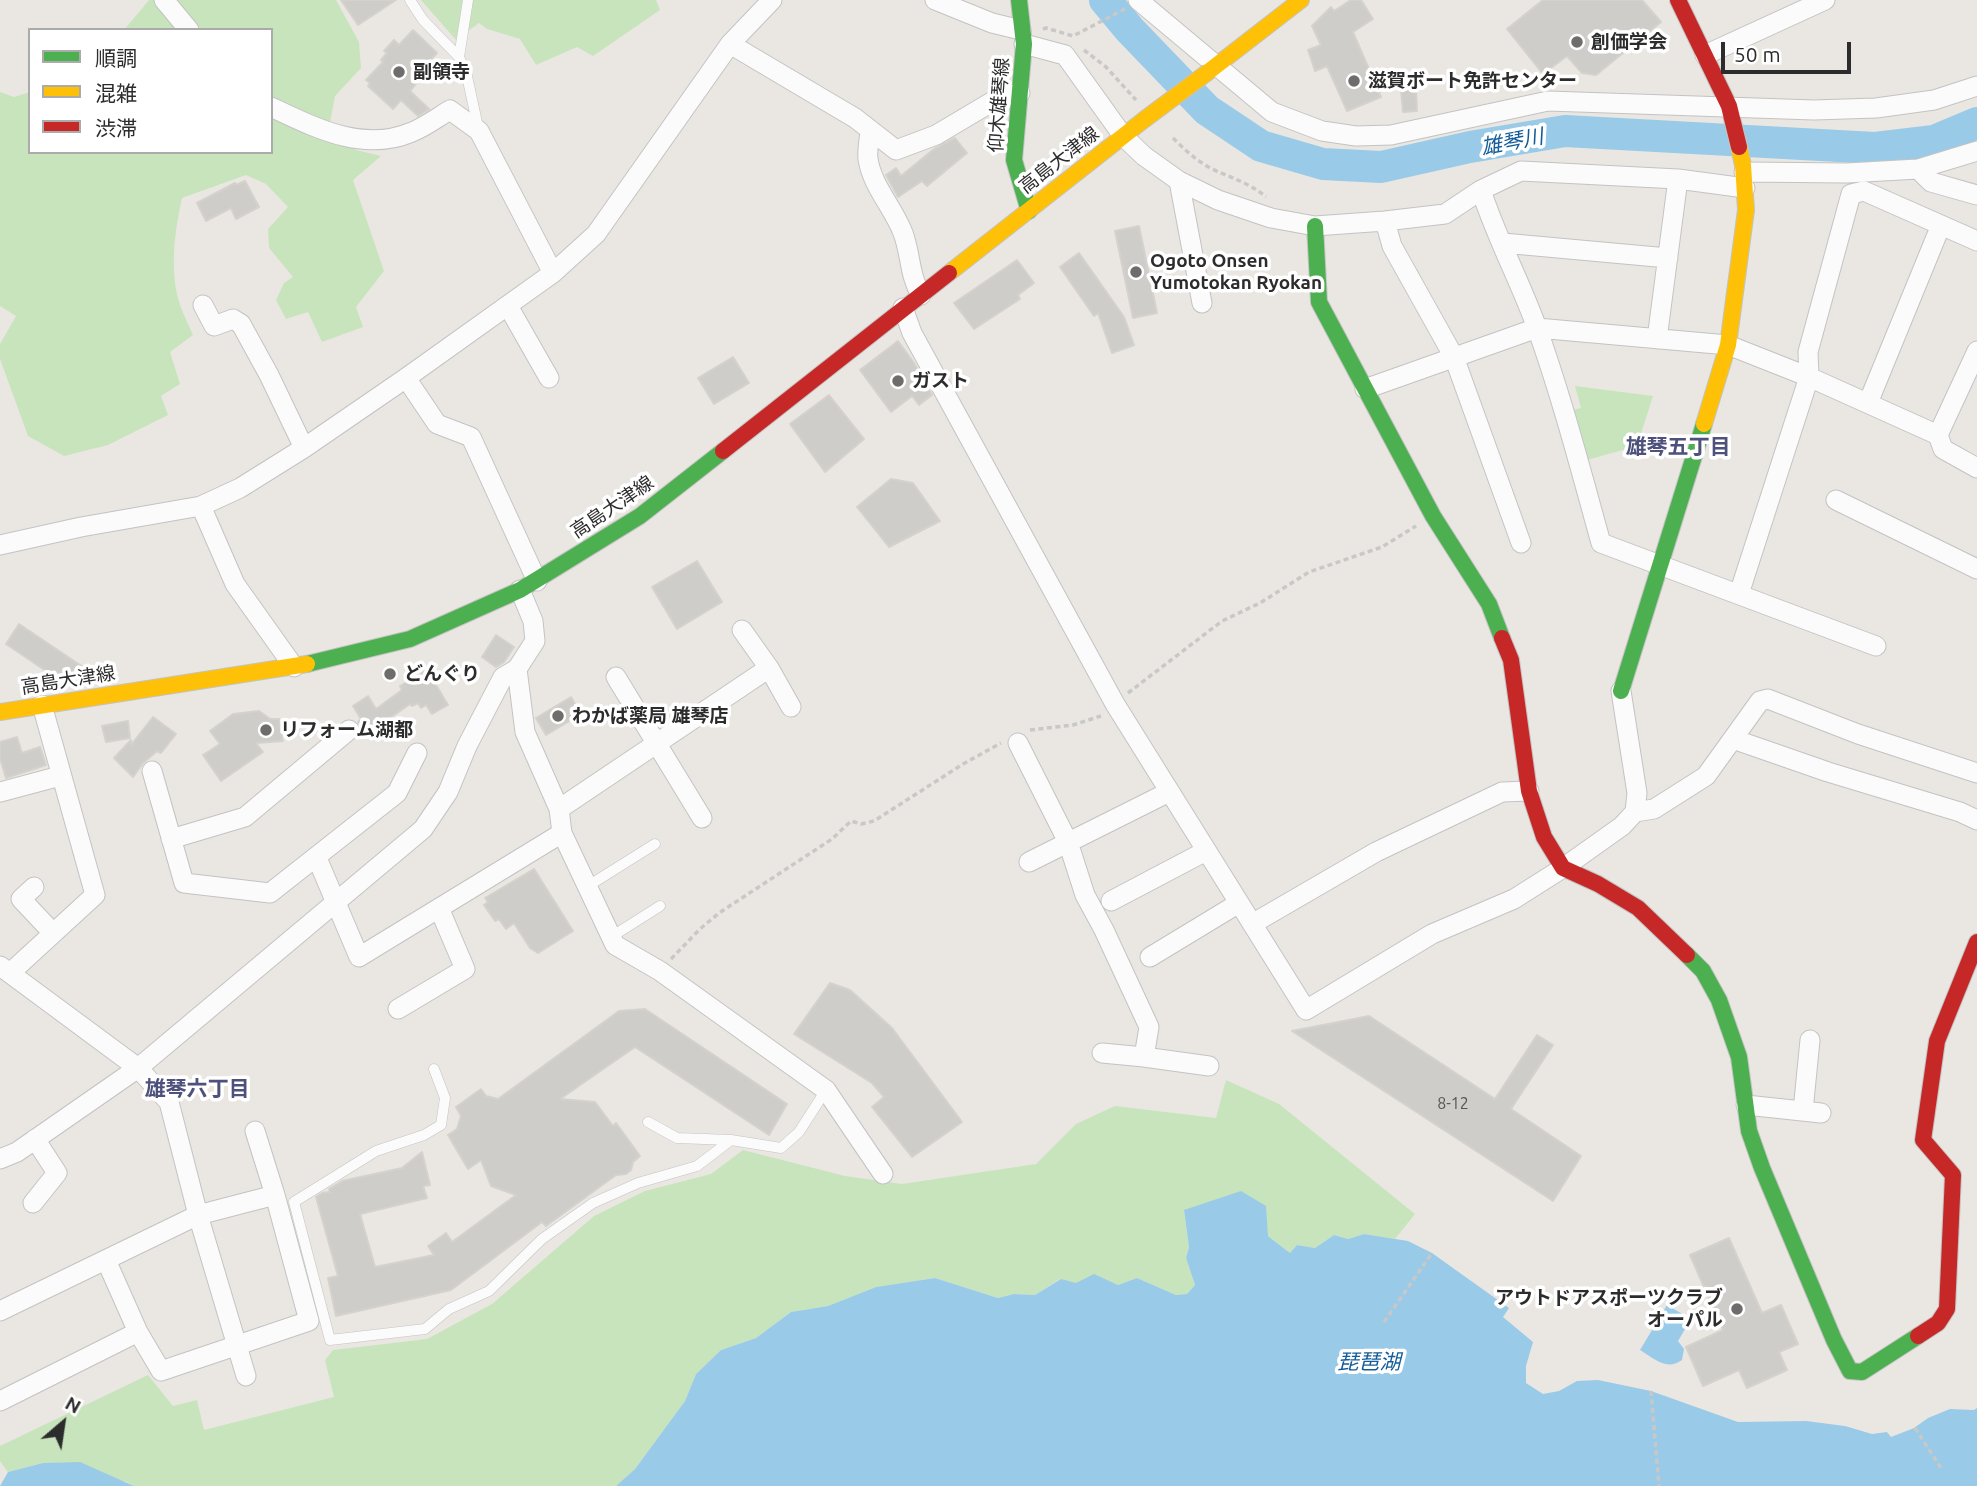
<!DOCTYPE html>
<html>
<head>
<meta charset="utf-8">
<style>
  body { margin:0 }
  #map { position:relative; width:1977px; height:1486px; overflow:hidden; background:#eae7e2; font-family:Ubuntu,"Noto Sans JP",sans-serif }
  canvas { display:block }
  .legend { position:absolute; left:28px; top:28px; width:245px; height:126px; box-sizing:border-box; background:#fff; border:2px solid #ababab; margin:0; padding:9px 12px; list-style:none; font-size:21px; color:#2c2c2c }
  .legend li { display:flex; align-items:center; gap:14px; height:35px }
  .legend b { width:35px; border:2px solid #ababab }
  .north { position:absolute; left:28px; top:1388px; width:70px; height:70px; -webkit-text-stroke:5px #fff; paint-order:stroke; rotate:29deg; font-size:19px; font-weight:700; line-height:28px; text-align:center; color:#2c2c2c }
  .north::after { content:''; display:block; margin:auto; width:24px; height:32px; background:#2c2c2c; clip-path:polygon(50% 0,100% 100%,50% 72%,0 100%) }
  .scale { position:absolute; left:1721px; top:42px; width:130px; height:32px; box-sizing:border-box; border:4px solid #2c2c2c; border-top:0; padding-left:9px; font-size:21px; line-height:24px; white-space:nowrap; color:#2c2c2c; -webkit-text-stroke:5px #fff; paint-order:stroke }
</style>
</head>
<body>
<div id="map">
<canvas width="1977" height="1486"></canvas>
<ul class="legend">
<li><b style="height:9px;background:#4caf50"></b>順調</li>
<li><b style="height:9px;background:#ffc107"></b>混雑</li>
<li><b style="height:9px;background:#c62828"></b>渋滞</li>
</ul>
<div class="north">N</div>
<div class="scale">50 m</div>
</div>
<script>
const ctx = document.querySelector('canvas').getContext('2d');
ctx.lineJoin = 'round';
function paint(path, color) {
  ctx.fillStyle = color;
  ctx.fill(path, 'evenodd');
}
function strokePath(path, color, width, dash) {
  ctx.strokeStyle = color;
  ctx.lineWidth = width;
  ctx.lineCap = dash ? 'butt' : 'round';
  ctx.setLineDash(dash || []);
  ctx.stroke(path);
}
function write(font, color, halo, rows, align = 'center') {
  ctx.font = font + ' Ubuntu,"Noto Sans JP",sans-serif';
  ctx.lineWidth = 7;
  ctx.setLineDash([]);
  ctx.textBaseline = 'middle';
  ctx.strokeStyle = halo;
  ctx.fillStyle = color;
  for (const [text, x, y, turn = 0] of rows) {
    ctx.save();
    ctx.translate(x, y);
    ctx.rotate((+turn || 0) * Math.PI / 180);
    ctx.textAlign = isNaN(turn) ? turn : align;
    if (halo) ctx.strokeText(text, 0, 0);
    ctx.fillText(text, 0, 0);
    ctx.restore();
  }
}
paint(new Path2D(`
  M149,0H336L359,42L361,68L335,96L330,122L356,150L381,156L353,180L384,271L356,307L363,327L322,342L308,312L286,319L276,300L284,283L293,277L269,248L268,229L288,207L266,184L246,175L182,198C175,230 170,266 178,298C181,310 188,323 193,335L170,352L180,384L161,396L168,415L108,445L64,456L28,436L0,359V344L16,316L0,306V92L14,97L30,92V152H271V30H124Z
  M421,0H656L660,10L593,56L577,47L536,65L520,39L487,29L479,23L456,40Z
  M1575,386L1653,396L1637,446L1587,460L1573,410L1581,408Z
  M1226,1080L1279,1104L1415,1214L1395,1239L1364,1234L1348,1239L1334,1235L1315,1248L1297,1245L1290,1253L1268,1236L1184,1210L1189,1247L1186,1258L1195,1285L1187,1294L1176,1295L1137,1278L1118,1285L1094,1275L1076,1284L1060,1279L1035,1295L1014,1294L998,1298L935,1278L876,1287L828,1306L791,1312L756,1338L721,1350L696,1374L685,1401L635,1469L616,1486H134L127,1482L43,1463L8,1472L0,1461V1446L148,1375L173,1406L197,1400L204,1430L334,1397L325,1360L333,1350L427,1339L492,1304L594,1216L645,1191L711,1174L743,1150L845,1176L902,1184L1036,1164L1076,1124L1115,1106L1216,1118Z`), '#c8e4bd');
paint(new Path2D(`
  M1241,1191L1266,1206L1268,1236L1290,1253L1297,1245L1315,1248L1334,1235L1348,1239L1364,1234L1408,1241L1432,1253L1509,1308L1503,1317L1533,1342L1526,1366V1383L1543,1394L1559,1391L1577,1381L1598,1380L1651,1391L1738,1422L1806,1421L1845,1426L1872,1434L1887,1432L1891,1437L1914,1428L1928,1418L1950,1409L1974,1410L1977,1408V1486H616L635,1469L685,1401L696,1374L721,1350L756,1338L791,1312L828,1306L876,1287L935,1278L998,1298L1014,1294L1035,1295L1061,1279L1076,1283L1094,1274L1118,1285L1137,1278L1176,1295L1187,1294L1195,1285L1186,1258L1189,1247L1184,1210Z
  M1667,1305L1691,1319L1678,1341L1684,1349L1682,1360C1666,1371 1655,1359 1640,1350Z
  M80,1462L134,1486H0L8,1472L43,1463Z`), '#99cbe8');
strokePath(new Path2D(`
  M1105,0L1130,30L1207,110L1261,146L1323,164L1381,167L1470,147L1565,131L1875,148L1934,141L1977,123`), '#99cbe8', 32);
const building = new Path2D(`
  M341,0H396L358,25Z
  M1351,0H1361L1373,19L1353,32L1381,97L1347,111L1327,66L1315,71L1308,50L1321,45L1312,26L1331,7L1334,11Z
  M1543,0H1642L1661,22L1596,75L1582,73L1567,56L1543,74L1507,29Z
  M413,30L437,53L425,66L428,69L410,91L429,109L418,116L401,100L393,109L368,86L370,83L366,80L383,62L381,60L387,53L384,51L394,40L399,45Z
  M1416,89L1417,111L1403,112L1401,90Z
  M955,138L967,153L927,186L922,181L898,197L886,175L896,168L901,176L934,149Z
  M245,181L259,207L236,219L231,208L206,221L197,203L235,183L236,185Z
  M1139,226L1157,313L1133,318L1115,231Z
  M1079,253L1124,317L1134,345L1112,353L1098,313L1094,316L1060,267Z
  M1017,260L1034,283L1018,295L1020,299L974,329L954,303Z
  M898,341L914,363L932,395L919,405L912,396L891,412L860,370Z
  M733,357L749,383L714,404L698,378Z
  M829,395L864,439L825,472L790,424Z
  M891,479L913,483L940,521L889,547L857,507Z
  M697,561L722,602L677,629L652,587Z
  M19,624L89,671L52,675L6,644Z
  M496,635L514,647L504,662L496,667L482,657Z
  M427,670L448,705L432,714L426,705L421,708L418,703L412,706L410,704L387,720L385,718L360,734L361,727L358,722L361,719L353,706L368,696L376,709L402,690L400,686Z
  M571,697L581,714L546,735L536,718Z
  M259,711L270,719H279L283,741L256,743L263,752L221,781L203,755L220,744L210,731L233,714Z
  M153,717L176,734L161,753L157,751L143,763L133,777L114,758L131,740V745Z
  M128,721L130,738L106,742L102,726Z
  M17,737L22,753L40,747L46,765L6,778L0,758V742Z
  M534,869L573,931L538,953L530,948L514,923L506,929L499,919L495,921L484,905L488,902L485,898Z
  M830,983L850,990L892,1028L962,1122L912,1157L872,1107L884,1097L872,1083L794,1034Z
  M645,1009L787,1104L769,1135L635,1047L560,1099L595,1102L613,1126L616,1123L640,1156L633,1162L631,1170L626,1174L616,1175L546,1226L542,1222L451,1290L336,1316L328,1278L338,1276L316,1197L322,1193L330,1192L329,1189L342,1181L402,1168L422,1152L430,1185L423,1186L427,1198L360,1214L375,1267L434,1255L428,1246L446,1233L452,1242L516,1195L491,1186L481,1160L468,1169L448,1135L457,1129L461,1116L456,1107L481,1089L486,1096L498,1099L619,1011Z
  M1369,1016L1495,1099L1537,1035L1553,1045L1511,1109L1581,1156L1553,1201L1292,1031Z
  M1729,1238L1762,1313L1781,1305L1798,1344L1779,1352L1787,1370L1747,1388L1739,1370L1703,1386L1686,1347L1723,1330L1690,1255Z`);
paint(building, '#cfcdc9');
strokePath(building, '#d5d2ce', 2);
const lane = new Path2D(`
  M410,0L423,20L459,57L467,76L478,127
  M459,57L468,0
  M588,886L655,844
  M611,937L660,906
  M434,1069L445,1098L441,1125L424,1135L376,1151L294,1202L330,1340L425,1329L449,1309L489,1291L542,1239L593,1203L638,1183L697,1166L731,1140
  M648,1122L677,1138L731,1140L781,1148L799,1132L826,1090`);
const street = new Path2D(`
  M164,0L189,30
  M935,0L992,23L1021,30
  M1138,0L1272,112L1322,131L1356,136L1391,135L1548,101L1814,110L1876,108L1934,100L1977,86
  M730,44L855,118L896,150L936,135L1000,97L1020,93
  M1024,44L1065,55L1123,136L1144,156L1179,181L1218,200L1271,218L1315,226L1385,221L1445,214L1481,190L1521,171L1678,179L1745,188
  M1705,55L1825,0
  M271,107C316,128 363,153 412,132C425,127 438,117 450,110L479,131L553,273
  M870,132C869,141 867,151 868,159C872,186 893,207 903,233C911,254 909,275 921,295
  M1918,169L1931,182L1977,195
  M1744,172L1847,173L1918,169L1977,151
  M1179,181L1202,303
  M1481,190C1496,237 1520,281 1537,328C1562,398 1581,471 1601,543L1876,646
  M1385,221L1392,246L1454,357L1521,543
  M1503,243L1668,258
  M203,305L214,326L233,319L241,324L269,375L304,448
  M508,306L549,378
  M903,308L912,333L1115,704L1306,1010L1432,934L1514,899L1563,868L1622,826L1635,812L1637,793L1621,691
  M1657,339L1678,179
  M406,378L437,424L471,437L537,581
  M1365,389L1537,328L1728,345L1809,377L1938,435L1943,449L1977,468
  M1868,403L1941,225
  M1938,435L1977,351
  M1836,500L1977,569
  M201,506L235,584L294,667
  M0,545L81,527L201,506L240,488L304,448L406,378L553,273L596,234L730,44L772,0
  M520,590L533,621L535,641L517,669L525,732L559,809L562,833L615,945L660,971L826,1090L883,1174
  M1739,594L1809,377L1808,352L1851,194L1864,191L1977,241
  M742,630L769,668
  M616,677L702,818
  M1733,739L1828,772L1960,812L1977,820
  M1018,743L1068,842L1085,895L1104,930L1149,1027L1144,1057L1209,1066
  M152,771L184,883L270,893L397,793L417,753
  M0,792L60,776
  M559,809L769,668L791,707
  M1635,812L1654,809L1706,776L1760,701L1768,699L1858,734L1977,773
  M171,839L245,817L349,730
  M317,858L359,957L562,833
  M1029,862L1169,792
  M34,887L21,899L53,933
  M1111,901L1206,851
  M1252,924L1376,852L1502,792L1529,791
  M1150,957L1239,903
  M0,966L138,1068L169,1102L198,1215L246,1376
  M10,973L95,895L42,705
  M398,1009L465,969L439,908
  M1102,1053L1144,1057
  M1746,1105L1821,1113
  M1803,1111L1810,1040
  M0,1159L17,1152L138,1068L423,829L448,792L467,746L503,677L517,669
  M33,1203L57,1173L35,1139
  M106,1260L138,1332L161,1371L309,1321L275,1195
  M0,1311L198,1215L275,1195L255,1131
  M0,1401L138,1332`);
const fast = new Path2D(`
  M1019,0L1024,44L1014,160L1029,211
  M1315,226L1319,302L1433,516L1489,604L1502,638
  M307,664L410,639L520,590L640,516L723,451
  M1621,691L1704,424
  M1687,955L1703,971L1719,1000L1739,1057L1749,1131L1762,1168L1834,1340L1850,1371L1862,1372L1918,1336`);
const slow = new Path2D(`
  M1208,72L1301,0
  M949,273L1145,119
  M1704,424L1728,345L1746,210L1743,165L1739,147
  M0,712L307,664`);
const jam = new Path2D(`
  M1678,0L1729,106L1739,147
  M723,451L949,273
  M1502,638L1511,660L1529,791L1544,837L1563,868L1598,884L1638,908L1687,955
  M1918,1336L1938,1323L1947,1309L1953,1175L1923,1140L1937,1041L1977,942`);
strokePath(lane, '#c3c3c3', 11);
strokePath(street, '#c3c3c3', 21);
strokePath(fast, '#c3c3c3', 18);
strokePath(slow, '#c3c3c3', 18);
strokePath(jam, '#c3c3c3', 18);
strokePath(new Path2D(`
  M1043,29L1046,28L1073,36L1125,9
  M1084,50L1106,67L1136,100
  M1173,138C1185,150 1197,161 1212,169C1231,178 1250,183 1266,197
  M1128,693L1222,621L1260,603L1309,572L1382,547L1416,526
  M1030,730L1073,725L1101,716
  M671,959L700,929L719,913L832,839L851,821L861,824L874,821L963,764L1001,743
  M1384,1322L1432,1253
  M1651,1391L1659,1486
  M1915,1428L1941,1468`), '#c8c8c7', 3.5, [5, 3.5]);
strokePath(lane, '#fcfbfb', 10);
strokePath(street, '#fcfbfb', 19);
strokePath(fast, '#4caf50', 16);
strokePath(slow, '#ffc107', 16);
strokePath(jam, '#c62828', 16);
const slowBridge = new Path2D(`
  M1145,119L1208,72`);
strokePath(slowBridge, '#c3c3c3', 18, []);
strokePath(slowBridge, '#ffc107', 16);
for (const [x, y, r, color] of [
  [1577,42,7,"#6e6d6c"],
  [399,72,7,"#6e6d6c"],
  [1354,81,7,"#6e6d6c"],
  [1136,272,7,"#6e6d6c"],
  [898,381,7,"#6e6d6c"],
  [390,674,7,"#6e6d6c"],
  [558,716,7,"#6e6d6c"],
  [266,730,7,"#6e6d6c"],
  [1737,1309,7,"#6e6d6c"]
]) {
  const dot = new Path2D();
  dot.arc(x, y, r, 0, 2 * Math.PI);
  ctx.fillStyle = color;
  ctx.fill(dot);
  strokePath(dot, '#fff', 2.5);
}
write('16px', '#565655', null, [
  ["8-12",1453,1104]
]);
write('bold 19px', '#2c2c2c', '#fff', [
  ["創価学会",1591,42],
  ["副領寺",413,72],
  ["滋賀ボート免許センター",1368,81],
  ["Ogoto Onsen",1150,261],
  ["Yumotokan Ryokan",1150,283],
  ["ガスト",912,381],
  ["どんぐり",404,674],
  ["わかば薬局 雄琴店",572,716],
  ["リフォーム湖都",280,730],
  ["アウトドアスポーツクラブ",1723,1298,"right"],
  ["オーパル",1723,1320,"right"]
], 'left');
write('19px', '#2c2c2c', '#fff', [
  ["仰木雄琴線",999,105,-86],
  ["高島大津線",1059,160,-38],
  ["高島大津線",612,507,-34],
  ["高島大津線",68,680,-9]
]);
write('italic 21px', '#135c99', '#fff', [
  ["雄琴川",1512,142,-11],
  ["琵琶湖",1369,1362]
]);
write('bold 21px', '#4d517b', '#fff', [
  ["雄琴五丁目",1678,447],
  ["雄琴六丁目",197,1089]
]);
</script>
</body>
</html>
